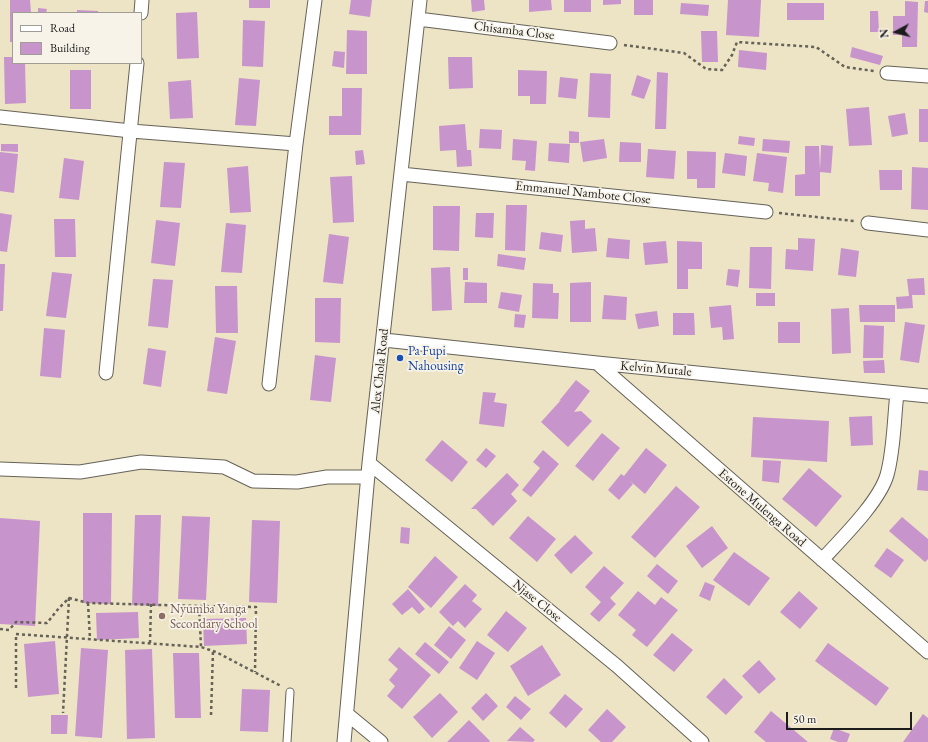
<!DOCTYPE html>
<html>
<head>
<meta charset="utf-8">
<style>
  body { margin:0 }
  #map { position:relative; width:928px; height:742px; overflow:hidden; background:#ede3c5; font-family:"EB Garamond",serif }
  canvas { display:block }
  .legend { position:absolute; left:12px; top:12px; width:130px; height:52px; box-sizing:border-box; background:#f7f3e8; border:1px solid #9f9d96; margin:0; padding:5px 7px; list-style:none; font-size:12px; color:#1c1c1c }
  .legend li { display:flex; align-items:center; gap:8px; height:20px }
  .legend b { width:20px; border:1px solid #9f9d96 }
  .north { position:absolute; left:876px; top:12px; width:40px; height:40px; -webkit-text-stroke:3px #f7f3e8; paint-order:stroke; rotate:263deg; font-size:11px; font-weight:700; line-height:16px; text-align:center; color:#1c1c1c }
  .north::after { content:''; display:block; margin:auto; width:14px; height:18px; background:#1c1c1c; clip-path:polygon(50% 0,100% 100%,50% 72%,0 100%) }
  .scale { position:absolute; left:786px; top:712px; width:126px; height:18px; box-sizing:border-box; border:2px solid #1c1c1c; border-top:0; padding-left:5px; font-size:12px; line-height:14px; white-space:nowrap; color:#1c1c1c; -webkit-text-stroke:3px #f7f3e8; paint-order:stroke }
</style>
</head>
<body>
<div id="map">
<canvas width="928" height="742"></canvas>
<ul class="legend">
<li><b style="height:5px;background:#fff"></b>Road</li>
<li><b style="height:11px;background:#c794cc"></b>Building</li>
</ul>
<div class="north">N</div>
<div class="scale">50 m</div>
</div>
<script>
const ctx = document.querySelector('canvas').getContext('2d');
ctx.lineJoin = 'round';
function paint(path, color) {
  ctx.fillStyle = color;
  ctx.fill(path, 'evenodd');
}
function strokePath(path, color, width, dash) {
  ctx.strokeStyle = color;
  ctx.lineWidth = width;
  ctx.lineCap = dash ? 'butt' : 'round';
  ctx.setLineDash(dash || []);
  ctx.stroke(path);
}
function write(font, color, halo, rows, align = 'center') {
  ctx.font = font + ' "EB Garamond",serif';
  ctx.lineWidth = 3.5;
  ctx.setLineDash([]);
  ctx.textBaseline = 'middle';
  ctx.strokeStyle = halo;
  ctx.fillStyle = color;
  for (const [text, x, y, turn = 0] of rows) {
    ctx.save();
    ctx.translate(x, y);
    ctx.rotate((+turn || 0) * Math.PI / 180);
    ctx.textAlign = isNaN(turn) ? turn : align;
    if (halo) ctx.strokeText(text, 0, 0);
    ctx.fillText(text, 0, 0);
    ctx.restore();
  }
}
paint(new Path2D(`
  M10,0H30L31,13H13V42H10Z
  M249,0H270V8H249Z
  M351,0H372L370,17L349,14Z
  M471,0H484L485,10L472,12Z
  M529,0H551L552,10L529,12Z
  M564,0H591V12H564Z
  M603,0H621V4L603,5Z
  M634,0H653V15H634Z
  M728,0H761L759,37L726,35Z
  M905,1L918,2L917,47H902V35H893V16H905Z
  M925,1H928V13L924,12Z
  M681,3L709,5L708,16L680,14Z
  M787,3H824V20H787Z
  M38,8L47,9L46,13H38Z
  M77,10L98,11V13H77Z
  M870,11H878L879,32H870Z
  M197,12L199,58L177,59L176,13Z
  M243,20L265,21L263,67L242,66Z
  M347,30L367,31V74H346Z
  M701,31H717L718,62H702Z
  M852,47L883,56L880,65L850,57Z
  M739,50L767,53L766,70L738,67Z
  M334,51L345,52L344,68L332,66Z
  M4,57H13V63H25L26,103L5,104Z
  M448,57H472L473,88L449,89Z
  M70,70H91V109H70Z
  M518,70L547,71L546,104H530V96H518Z
  M657,72L668,73L666,129H655Z
  M590,73L611,74L610,118L588,117Z
  M637,75L651,80L644,99L631,95Z
  M560,77L578,79L576,99L558,97Z
  M239,78L260,80L256,126L235,125Z
  M191,80L193,118L170,119L168,82Z
  M342,88H362L361,135H329V116H342Z
  M869,107L872,145L849,146L846,109Z
  M919,109H928V142H919Z
  M905,113L908,134L892,137L888,116Z
  M465,124L467,150H471L472,166L457,167L456,150L440,151L439,126Z
  M480,129L502,130L501,149L479,148Z
  M569,131L579,132V143H569Z
  M739,136L755,138L754,146L738,144Z
  M513,139L537,141L535,171L525,170L526,161L512,160Z
  M604,139L607,158L583,162L580,142Z
  M763,139L790,141L789,153L762,151Z
  M620,142L641,143V162H619Z
  M549,143L570,144L569,163L548,161Z
  M1,144H18V152L1,151Z
  M821,145L833,146L831,173L820,172V196H795V175L805,174V146H819L820,170Z
  M648,149L676,151L674,179L646,177Z
  M363,150L365,164L356,165L355,151Z
  M687,151L716,152L715,188H697V179H687Z
  M0,152L18,154L14,193L0,191Z
  M725,153L747,156L745,176L722,173Z
  M757,153L787,157L783,193L768,191L769,183L753,181Z
  M64,158L84,161L79,200L59,198Z
  M164,162L185,163L181,208L160,207Z
  M248,166L251,212L230,213L227,168Z
  M912,167L928,168V210L911,209Z
  M879,170H902V190H880Z
  M352,176L354,222L333,223L330,177Z
  M506,205H527L525,251L505,250Z
  M433,206H460L459,251L433,250Z
  M0,213L12,215L7,252L0,251Z
  M476,213H494L493,238L475,237Z
  M54,219H75L76,257H55Z
  M156,220L180,223L175,266L151,263Z
  M585,220V229L595,228L597,251L572,253L570,221Z
  M226,223L246,225L242,273L221,272Z
  M541,232L563,235L561,252L539,249Z
  M329,234L349,237L343,284L323,282Z
  M608,238L630,240L629,259L606,257Z
  M798,238L815,239L813,271L785,269L786,249L798,250Z
  M666,241L668,263L645,265L643,243Z
  M677,241L702,242V269H688V289H677Z
  M750,247H772L771,289L749,288Z
  M841,248L859,251L856,277L838,275Z
  M498,254L526,258L524,270L497,266Z
  M0,264H5L3,311H0Z
  M450,267L452,310L432,311L431,268Z
  M463,268H468V280H463Z
  M728,269L740,270L738,287L726,285Z
  M52,272L72,274L66,318L46,316Z
  M924,278L925,295H912L913,308L897,309L896,297L909,296L907,279Z
  M153,279L173,280L168,328L148,326Z
  M465,282L487,283V303H464Z
  M591,282V322H570V283Z
  M533,283L553,284V293H559L558,319L532,318Z
  M215,286H237L238,333H216Z
  M501,292L522,295L519,312L498,308Z
  M756,293H775V306H756Z
  M604,295L627,297L626,320L602,319Z
  M315,298H341L340,343L315,342Z
  M731,305L734,339L723,340L722,327L711,328L709,307Z
  M859,305H895V322H860Z
  M849,308L851,353L832,354L831,309Z
  M657,311L659,326L638,329L635,314Z
  M673,313H694L695,335H673Z
  M515,314L526,315L524,328L514,327Z
  M778,322H800V343H778Z
  M905,322L925,325L919,363L900,360Z
  M864,325L884,326L883,358H863Z
  M44,328L65,330L61,378L40,376Z
  M215,337L236,341L227,394L207,391Z
  M148,348L166,351L161,387L143,384Z
  M315,355L336,358L331,402L310,400Z
  M884,360L885,373H864L863,361Z
  M576,380L590,391L574,412L581,411L592,421L568,447L541,422L561,400L559,401Z
  M483,392L496,393L494,402L507,404L504,427L479,424Z
  M872,416L873,445L851,446L849,417Z
  M753,417L829,421L827,462L751,457Z
  M602,433L620,448L593,481L575,466Z
  M442,440L468,462L452,482L425,460Z
  M486,448L496,456L486,468L476,460Z
  M646,448L667,465L645,494L629,480L633,484L619,500L608,490L621,474L624,476Z
  M543,450L559,464L531,497L522,490L540,468L533,462Z
  M763,460L781,461L779,483L762,481Z
  M809,468L842,496L816,527L782,499Z
  M919,470L928,471V491L917,490Z
  M507,473L519,485L511,494L517,501L493,526L476,509H471Z
  M676,486L700,507L655,558L631,537Z
  M83,513H112L111,604L83,603Z
  M135,515H161L158,606L132,605Z
  M182,516L210,517L206,600L178,599Z
  M528,516L556,539L537,562L509,538Z
  M902,517L928,539V559L925,562L889,531Z
  M0,518L40,521L35,626L0,624Z
  M252,520L280,521L277,603L249,602Z
  M712,526L728,548L702,568L686,546Z
  M401,527L410,528L409,544L400,543Z
  M575,535L593,553L571,574L554,555Z
  M887,548L904,560L891,578L874,566Z
  M734,552L770,578L749,606L713,580Z
  M435,556L458,577L431,608L408,587Z
  M657,564L678,581L668,594L647,576Z
  M604,566L624,583L610,598L616,604L599,622L590,614L601,602L585,587Z
  M705,582L715,586L710,601L699,596Z
  M465,584L477,595L472,601L482,609L465,628L458,621L453,626L439,612Z
  M408,589L425,609L419,614L412,607L402,615L392,604Z
  M638,591L655,605L661,597L678,610L647,647L632,635L636,630L618,615Z
  M799,591L818,608L800,629L780,612Z
  M506,611L527,628L508,652L487,635Z
  M138,612L139,638L97,640L96,613Z
  M246,618L247,644L204,646L203,619Z
  M449,626L466,640L451,659L434,645Z
  M672,633L693,650L674,672L653,655Z
  M55,641L59,694L28,697L24,644Z
  M477,641L495,653L477,680L459,668Z
  M425,642L449,662L439,674L415,654Z
  M828,643L889,688L876,706L815,661Z
  M542,645L561,675L528,696L510,666Z
  M399,647L431,675L402,709L387,696L395,686L389,680L398,669L388,660Z
  M81,648L108,650L102,738L75,736Z
  M152,649L155,738L127,739L125,650Z
  M173,653H199L201,718H175Z
  M759,660L776,679L759,694L742,676Z
  M724,678L743,697L726,715L706,697Z
  M242,689L270,690L268,732L240,731Z
  M440,693L458,712L432,738L413,717Z
  M486,693L498,706L483,721L471,708Z
  M565,694L583,709L566,728L549,713Z
  M515,696L531,709L521,720L506,707Z
  M607,709L626,727L612,742H601L588,730Z
  M771,711L808,742H766L754,732Z
  M923,714L928,718V742H903Z
  M51,715H68L67,734H51Z
  M469,720L490,741L489,742H447Z
  M520,727L535,740L533,742L507,741Z
  M834,728L850,734L847,742H838L830,739Z`), '#c794cc');
const lane = new Path2D(`
  M287,742L290,692`);
const street = new Path2D(`
  M141,13L142,0
  M418,19L610,43
  M887,73L928,76
  M0,117L131,131L296,144
  M401,174L766,212
  M868,223L928,230
  M384,340L597,363L928,396
  M597,363L928,652
  M106,373L137,63
  M269,384L296,144L315,0
  M369,463L617,666L702,742
  M0,469L80,472L141,462L224,467L253,481L297,482L327,477H368
  M822,560C842,538 879,502 887,475C894,450 894,419 897,393
  M347,714L381,742
  M344,742L369,463L420,0`);
strokePath(lane, '#656257', 9);
strokePath(street, '#656257', 15);
strokePath(new Path2D(`
  M624,45L684,53L706,69L722,70L732,55L737,42L816,47L845,67L874,71
  M779,213L854,221
  M69,598L88,603L199,606L201,647
  M88,603L90,639
  M200,606L256,607L255,672
  M0,629L9,630L16,622L47,623L59,608L69,598L63,713
  M150,643L151,604
  M16,688V634L201,647L216,652L281,686
  M211,715L213,651`), '#656257', 2.5, [3, 3]);
strokePath(lane, '#fff', 7);
strokePath(street, '#fff', 13);
for (const [x, y, r, color] of [
  [400,358,4,"#1a4fb4"],
  [162,616,4,"#8d6e63"]
]) {
  const dot = new Path2D();
  dot.arc(x, y, r, 0, 2 * Math.PI);
  ctx.fillStyle = color;
  ctx.fill(dot);
  strokePath(dot, '#f7f3e8', 1.5);
}
write('13px', '#1c1c1c', '#f7f3e8', [
  ["Chisamba Close",514,31,7],
  ["Emmanuel Nambote Close",583,193,6],
  ["Kelvin Mutale",656,369,5],
  ["Alex Chola Road",380,371,-84],
  ["Estone Mulenga Road",762,508,41],
  ["Njase Close",537,601,39]
]);
write('13px', '#164399', '#f7f3e8', [
  ["Pa Fupi",408,351],
  ["Nahousing",408,366]
], 'left');
write('13px', '#785e54', '#f7f3e8', [
  ["Nyumba Yanga",170,609],
  ["Secondary School",170,624]
], 'left');
</script>
</body>
</html>
